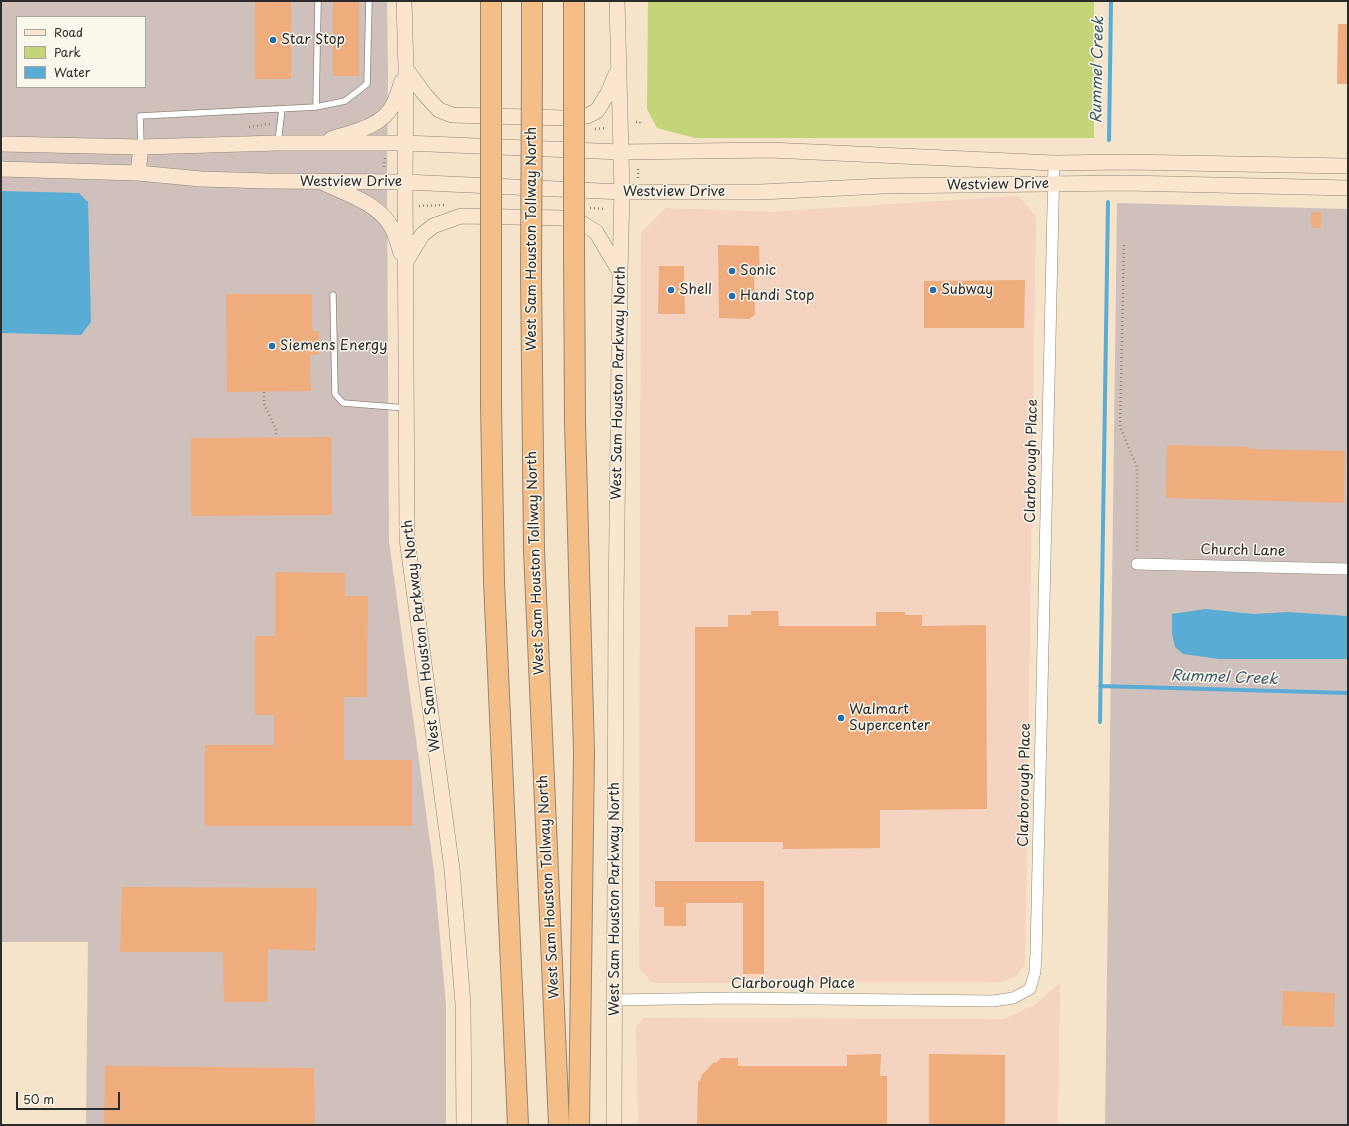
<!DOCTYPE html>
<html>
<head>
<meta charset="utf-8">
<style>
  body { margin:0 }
  #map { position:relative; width:1349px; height:1126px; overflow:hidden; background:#f5e3ca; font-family:"Playpen Sans",sans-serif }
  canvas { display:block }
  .frame { position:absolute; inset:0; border:2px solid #2b2b2b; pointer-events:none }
  .legend { position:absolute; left:16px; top:16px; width:130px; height:72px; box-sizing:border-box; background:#fbf7ec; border:1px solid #a8a59f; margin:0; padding:5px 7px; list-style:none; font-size:12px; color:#2b2b2b }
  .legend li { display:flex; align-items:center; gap:8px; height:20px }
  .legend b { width:20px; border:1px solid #a8a59f }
  .scale { position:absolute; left:16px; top:1092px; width:104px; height:18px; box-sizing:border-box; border:2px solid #2b2b2b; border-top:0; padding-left:5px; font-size:12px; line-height:14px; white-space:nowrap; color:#2b2b2b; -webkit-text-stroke:3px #fbf7ec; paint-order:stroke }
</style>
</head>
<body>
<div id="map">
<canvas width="1349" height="1126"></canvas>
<div class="frame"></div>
<ul class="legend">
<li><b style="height:5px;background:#fbe5cf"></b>Road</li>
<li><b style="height:11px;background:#c3d578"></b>Park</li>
<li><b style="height:11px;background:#59acd4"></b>Water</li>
</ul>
<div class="scale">50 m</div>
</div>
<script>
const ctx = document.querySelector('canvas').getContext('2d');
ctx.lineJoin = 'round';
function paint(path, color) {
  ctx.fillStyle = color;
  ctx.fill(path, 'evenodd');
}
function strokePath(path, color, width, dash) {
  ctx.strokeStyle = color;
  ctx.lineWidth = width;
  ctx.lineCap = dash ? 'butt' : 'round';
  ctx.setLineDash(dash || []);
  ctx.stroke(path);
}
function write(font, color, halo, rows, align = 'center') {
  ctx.font = font + ' "Playpen Sans",sans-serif';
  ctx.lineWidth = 3;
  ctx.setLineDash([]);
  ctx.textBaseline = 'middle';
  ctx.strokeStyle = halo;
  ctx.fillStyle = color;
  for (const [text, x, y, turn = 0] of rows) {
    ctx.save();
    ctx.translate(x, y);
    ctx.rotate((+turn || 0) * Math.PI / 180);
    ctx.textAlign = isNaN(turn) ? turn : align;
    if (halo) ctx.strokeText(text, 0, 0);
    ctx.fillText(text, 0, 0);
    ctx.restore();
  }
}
paint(new Path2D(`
  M1018,196L1036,216L1025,964L1016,976L1001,982L653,983L639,968L641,233L666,208L770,212Z
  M1060,983L1058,1125H638L636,1028L643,1018L1005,1019L1036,1004Z`), '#f4d3c0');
paint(new Path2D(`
  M1,1H387L388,69L387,182L389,541L434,871L446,1005V1125H86L88,942H1ZM17,17H145V87H17Z
  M1117,203L1348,209V1125H1105Z`), '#d0c0bc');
paint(new Path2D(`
  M648,1H1094V138H695L657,128L647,109Z`), '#c3d578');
paint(new Path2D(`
  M1,191L79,193L88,202L91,322L81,335L1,333Z
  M1205,609L1254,614L1287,612L1348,616V659H1219L1183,654L1175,647L1172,633V614Z`), '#59acd4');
strokePath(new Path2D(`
  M1109,140L1111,1
  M1100,686L1348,693
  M1100,722L1108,202`), '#59acd4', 4);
paint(new Path2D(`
  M255,1H291V79H255Z
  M333,1H359V76H333Z
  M1338,24H1348V84H1337Z
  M1311,212H1321V228H1311Z
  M718,245L759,246L760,276H754L755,315L749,319L719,318Z
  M659,266H684L685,314H658Z
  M1025,280L1024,328H924V281Z
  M226,294H312V331H319V355H310L311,391L227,392Z
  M331,437L332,515L191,516V438Z
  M1167,445L1249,447V449L1345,451L1344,503L1166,498Z
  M275,572L345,573V596H368L367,697H344V760H412V826H205V745H274V715H255V636H275Z
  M751,611H778L779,626H876V612H905V615H922V626L986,625L987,809L880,810V848L783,849V842H695V627H728V615H751Z
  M655,881H764V974H743V903H686V926H664V907H655Z
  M122,887L317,888L315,951L268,949L267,1002H224L223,952H120Z
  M1283,991L1335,993L1334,1027L1282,1026Z
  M881,1054L880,1076H887V1125H697L698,1082L702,1077L701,1076L714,1062L716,1063L721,1058H738V1066H847V1055Z
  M929,1054L1005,1055V1125H929Z
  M105,1066L314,1068L315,1125H104Z`), '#efac7d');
const lane = new Path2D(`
  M316,107L318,1
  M278,142L282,109
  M141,147L140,116L316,107L345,101L367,84L369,1
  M333,295L335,394L343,403L406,408`);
const street = new Path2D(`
  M1137,564L1348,569
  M614,1000L732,998L993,1001L1013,998L1030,989L1035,972L1036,953L1054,163`);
const secondary = new Path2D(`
  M404,1L406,69L405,182L407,539L452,869L463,1004L464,1125
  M406,69L425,95L439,110L452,115L565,118L587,116L597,111L608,93L616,74
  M331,139C352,132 382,127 393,105C397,98 399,89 402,81
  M1,144L141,147L278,143H405L621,152L770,150L1054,163L1126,162L1348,166
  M1,169L138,173L201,179L268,181L405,182L622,192H761L883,186L1126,183L1348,188
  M138,173L141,147
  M324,183C347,194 377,203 391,226C396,234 398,245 401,253
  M405,263L422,235L433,226L461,216L562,218L583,224L596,232L620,272
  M614,1125L616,605L620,272L622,192L617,1`);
const highway = new Path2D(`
  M491,64V1
  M532,65V1
  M491,258V404L494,581L518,1125
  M531,274L534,550L559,1125
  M575,422L584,752L579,1125`);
strokePath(lane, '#90877a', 7);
strokePath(street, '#90877a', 12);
strokePath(secondary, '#90877a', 16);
strokePath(highway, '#90877a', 22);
strokePath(new Path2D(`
  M636,122H640V126
  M249,127L270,124
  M595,129L606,128
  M384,167L385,156
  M638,178V167
  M419,206L447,205
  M590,208L604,209
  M1124,245L1120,427L1137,467V553
  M264,392V404L276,429V437`), '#90877a', 2.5, [1, 3]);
strokePath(lane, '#fff', 5.5);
strokePath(street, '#fff', 11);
strokePath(secondary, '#fbe5cf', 15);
strokePath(highway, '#f6be87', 20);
const highwayBridge = new Path2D(`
  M574,1V245L575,422
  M491,64V258
  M531,274L532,65`);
strokePath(highwayBridge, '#90877a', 22, []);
strokePath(highwayBridge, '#f6be87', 20);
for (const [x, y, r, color] of [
  [273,40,4,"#1f6fb2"],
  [732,271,4,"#1f6fb2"],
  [671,290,4,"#1f6fb2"],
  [933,290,4,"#1f6fb2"],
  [732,296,4,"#1f6fb2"],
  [272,346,4,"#1f6fb2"],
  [841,718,4,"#1f6fb2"]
]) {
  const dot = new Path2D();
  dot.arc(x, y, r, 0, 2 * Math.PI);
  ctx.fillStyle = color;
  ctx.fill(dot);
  strokePath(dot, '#fbf7ec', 1.5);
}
write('14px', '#2b2b2b', '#fbf7ec', [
  ["Star Stop",281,40],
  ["Sonic",740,271],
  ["Shell",679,290],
  ["Subway",941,290],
  ["Handi Stop",740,296],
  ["Siemens Energy",280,346],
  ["Walmart",849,710],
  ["Supercenter",849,726]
], 'left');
write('14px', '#2b2b2b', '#fbf7ec', [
  ["Westview Drive",351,182],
  ["Westview Drive",998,185,-1],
  ["Westview Drive",674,192],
  ["West Sam Houston Tollway North",532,239,-90],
  ["West Sam Houston Parkway North",619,383,-89],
  ["Clarborough Place",1032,461,-89],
  ["Church Lane",1243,551,1],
  ["West Sam Houston Tollway North",536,563,-92],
  ["West Sam Houston Parkway North",422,636,-97],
  ["Clarborough Place",1025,785,-89],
  ["West Sam Houston Tollway North",549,887,-93],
  ["West Sam Houston Parkway North",615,899,-90],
  ["Clarborough Place",793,984]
]);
write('italic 15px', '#3b5866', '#fbf7ec', [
  ["Rummel Creek",1098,70,-89],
  ["Rummel Creek",1224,678,2]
]);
</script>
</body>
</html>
